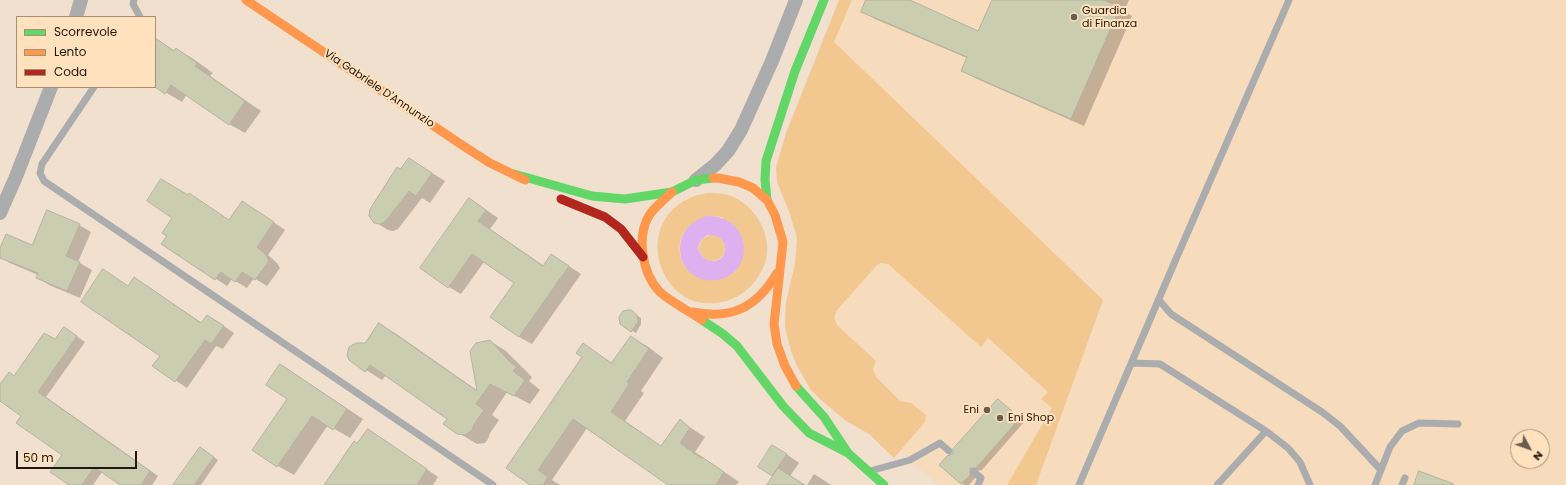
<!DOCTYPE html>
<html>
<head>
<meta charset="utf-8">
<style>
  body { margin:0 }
  #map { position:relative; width:1566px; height:485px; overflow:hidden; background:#f0e0cd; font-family:Poppins,sans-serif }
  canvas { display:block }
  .legend { position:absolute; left:16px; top:16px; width:140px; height:72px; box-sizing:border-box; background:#ffe1be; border:1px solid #a79176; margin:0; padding:5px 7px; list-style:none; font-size:12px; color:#22180b }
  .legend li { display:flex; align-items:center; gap:8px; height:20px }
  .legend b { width:20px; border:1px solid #a79176 }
  .north { position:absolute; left:1510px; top:429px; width:40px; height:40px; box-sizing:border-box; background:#ffe1be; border:1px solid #a79176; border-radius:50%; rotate:131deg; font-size:11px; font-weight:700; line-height:16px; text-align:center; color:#22180b }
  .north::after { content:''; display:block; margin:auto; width:14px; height:18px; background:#6a5e4f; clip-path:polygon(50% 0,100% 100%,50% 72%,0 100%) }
  .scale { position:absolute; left:16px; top:451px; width:121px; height:18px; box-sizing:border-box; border:2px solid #22180b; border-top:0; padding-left:5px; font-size:12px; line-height:14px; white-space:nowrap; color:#22180b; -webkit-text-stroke:3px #ffe1be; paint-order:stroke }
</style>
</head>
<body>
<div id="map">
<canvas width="1566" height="485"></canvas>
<ul class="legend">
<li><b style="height:5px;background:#63d668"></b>Scorrevole</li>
<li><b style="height:5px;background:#ff974d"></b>Lento</li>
<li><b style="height:5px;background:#b3261e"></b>Coda</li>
</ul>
<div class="north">N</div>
<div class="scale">50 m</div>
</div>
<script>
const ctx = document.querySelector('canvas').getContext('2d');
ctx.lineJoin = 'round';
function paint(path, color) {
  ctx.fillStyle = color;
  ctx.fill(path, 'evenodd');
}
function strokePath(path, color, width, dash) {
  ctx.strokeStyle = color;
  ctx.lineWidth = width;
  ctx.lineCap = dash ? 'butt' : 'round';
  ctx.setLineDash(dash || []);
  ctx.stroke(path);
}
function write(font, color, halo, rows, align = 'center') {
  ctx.font = font + ' Poppins,sans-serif';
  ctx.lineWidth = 4;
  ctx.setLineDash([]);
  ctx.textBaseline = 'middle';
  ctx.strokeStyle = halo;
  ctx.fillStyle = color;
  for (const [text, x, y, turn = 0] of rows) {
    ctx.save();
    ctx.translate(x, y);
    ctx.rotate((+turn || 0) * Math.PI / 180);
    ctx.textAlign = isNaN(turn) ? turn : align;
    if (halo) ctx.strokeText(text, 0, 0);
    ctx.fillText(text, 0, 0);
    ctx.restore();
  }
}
paint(new Path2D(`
  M852,0H1566V485H1036L1103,300L833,42ZM1518,437H1542V461H1518Z
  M881,263H884L892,267L981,346L988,338L1048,392L1042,399L1052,408L1007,485H938L900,451L925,422L926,415L911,403L900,401L875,377L873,369L876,361L839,327L834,320L835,313L838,309L877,265Z`), '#f6dbbc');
paint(new Path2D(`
  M839,0H852L834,42L1103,300L1036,485H1007L1052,408L1041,399L1048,392L988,338L981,347L888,264L881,263L877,265L838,309C833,316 834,321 839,327L876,361L873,369L876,377L900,401L911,403L926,415L925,422L894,458L869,434L846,421L821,400L811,390L797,366L791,351L785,327L786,302L795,264L797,238L790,214L777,182L776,167L786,133Z
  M707,193C715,193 724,193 731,196C758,206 776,242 763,268C755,285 743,296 726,301C655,321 625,207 707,193ZM708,216L723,217L735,271C712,290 675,275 680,243C681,239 682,234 685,231C690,225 701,220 708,216Z
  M699 248a13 13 0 1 1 26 0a13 13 0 1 1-26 0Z`), '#f2c790');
paint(new Path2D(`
  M708,216C753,216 756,275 716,280C676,285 664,227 708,216ZM707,235C717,234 727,240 725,251C719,275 682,251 707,235Z`), '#deb0ef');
paint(new Path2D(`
  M867,0H907L979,32L993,0H1129L1124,11L1132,16L1084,126L975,78L962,70L967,58L875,19L863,11Z
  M155,38L175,51L176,49L192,58L213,73L210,76L261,111L245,133L229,124L187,94L182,102L155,86Z
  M409,159L445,181L430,203L422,198L398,229L393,231L388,230L375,222L401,170Z
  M470,199L498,218L490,229L544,266L552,255L581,274L532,344L519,337L515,283L484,262L461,294L449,287Z
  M254,209L285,230L268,255L277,263L280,268L267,286L254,278L247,288L232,279L227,286L162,244L230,221Z
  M79,225L91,232L78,262L92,270L80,298L49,285L37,277L38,275L10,263L0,257V251L32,247Z
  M135,278L202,323L218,322L234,333L223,349L216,346L187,388L154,366L161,356L129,287Z
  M635,314L641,318V324L636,333L621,324Z
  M379,324L395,333L478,391L490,341L506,351L532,377L529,381L540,390L530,404L507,392L492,415L499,420L490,433L488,439L485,443L477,444L444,424L449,419L386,375L382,380L352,361L366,344Z
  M72,333L85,342L46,397L158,476L152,485H122L102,472L93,485H71L63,454L23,415L0,400V386L9,373L15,376L56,341Z
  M631,337L647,346L663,358L641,391L644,393L625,421L662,447L680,421L705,437L695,452L739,482L736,485H670L587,428L552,480L560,485H532L583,357V345L612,363Z
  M281,365L363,419L350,438L328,425L294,475L278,466L288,399Z
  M998,400L1024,422L982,470L976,471L975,478L969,485H964L941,465L954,455Z
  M380,437L438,477L433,485H326L357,445Z
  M205,451L218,460L201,485H174Z
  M785,453L799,463L790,476L804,485H772L774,476L759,466Z
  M814,474L825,481L831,485H807Z`), '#0003');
const building = new Path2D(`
  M866,0H910L978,31L992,0H1103L1120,7L1071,119L961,71L967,57L861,12Z
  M155,38L174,51L176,48L197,63L195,66L245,101L229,125L171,85L165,94L155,87Z
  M409,158L432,173L416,196L409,191L385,222L380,224L374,223L369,216L370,209L397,167L400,169Z
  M161,179L188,195L189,193L229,220L242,201L274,222L257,247L266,255L269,261L255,280L242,272L235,282L221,272L215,280L161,244L167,236L162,233L172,218L147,201Z
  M469,198L486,210L478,221L543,266L551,254L569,266L519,337L490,317L514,283L472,254L448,288L420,268Z
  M47,210L80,224L66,256L80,262L67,291L36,278L38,273L0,258V248L6,234L32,245Z
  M103,269L128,286L134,277L201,323L207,315L224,326L211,344L205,340L175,382L152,366L160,356L81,302Z
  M631,310L637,315L638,322L631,332L620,324L619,317L623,311Z
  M379,323L477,391L470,351L476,343L490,340L510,362L517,367L513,371L525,380L514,396L490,384L476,404L484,410L474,424L472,430L465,435L457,434L443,424L447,419L370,365L365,372L349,360L347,355L349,347L356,343H365Z
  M64,327L77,336L38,392L150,471L141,485H120L94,467L82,485H69L50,472L62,455L16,423L21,416L0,401V384L9,372L14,376L44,333L55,339Z
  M631,336L649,349L627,382L629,384L611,412L661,446L680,419L690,428L680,443L701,458L702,457L724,472L716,485H668L573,419L538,470L548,477L543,485H530L506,468L582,357L576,353L583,343L611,363Z
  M280,364L347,409L333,430L312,416L277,467L252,450L287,399L266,385Z
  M998,399L1020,418L976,468H970V475L961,484L939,465L947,456L953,454V449Z
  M368,429L427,469L417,485H324L354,441L357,443Z
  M772,445L787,454L772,476L758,467Z
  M200,447L214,457L194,485H173Z
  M778,468L805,485H767Z
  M1419,471L1454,484L1453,485H1414Z`);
paint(building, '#cacdb0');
strokePath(building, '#b6b2a3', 1);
strokePath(new Path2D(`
  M134,0L133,4L140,17
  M94,87L42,164L40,173L44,181L493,485
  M1159,300L1171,314L1322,412L1340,426L1381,470
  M1132,363L1160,364L1266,431L1288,448L1300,462L1310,485
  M870,471L910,460L940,443L949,451
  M974,472L981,478L978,485
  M1079,485L1176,259L1289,0
  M1217,485L1266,431
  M1375,485L1390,447L1402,431L1419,423L1458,424
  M1402,485L1405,478`), '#abacae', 7);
strokePath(new Path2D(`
  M76,17L81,0
  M696,180L715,165L728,151L741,130L772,61L796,0
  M0,213L15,179L51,87`), '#abacae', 14);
strokePath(new Path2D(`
  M514,174L592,196L625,199L672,192L696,180L713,178
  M767,200L765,180L766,161L795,71L824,0
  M702,320L723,334L737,346L783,406L809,433L848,453L884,485
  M796,386L824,417L848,453`), '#63d668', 9);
strokePath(new Path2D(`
  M246,0L465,147L490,163L525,180
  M713,178H718L739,182L753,188L767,200L775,215L783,242L774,324L777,344L785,366L796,386
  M672,192C665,199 656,206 650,214C636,235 642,273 659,291C666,299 692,313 702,320
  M693,312C732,320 757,307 777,273`), '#ff974d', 9);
strokePath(new Path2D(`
  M561,199L605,217L621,229L643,257`), '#b3261e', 9);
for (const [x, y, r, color] of [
  [1074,17,4,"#6a5e4f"],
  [987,410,4,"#6a5e4f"],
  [1000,418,4,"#6a5e4f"]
]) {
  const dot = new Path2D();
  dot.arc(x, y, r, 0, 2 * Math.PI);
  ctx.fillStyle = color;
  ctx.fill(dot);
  strokePath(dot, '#ffe1be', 1.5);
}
write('11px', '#22180b', '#ffe1be', [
  ["Guardia",1082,11],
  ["di Finanza",1082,24],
  ["Eni",979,410,"right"],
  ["Eni Shop",1008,418]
], 'left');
write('11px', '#22180b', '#ffe1be', [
  ["Via Gabriele D'Annunzio",379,89,34]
]);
</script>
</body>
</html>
